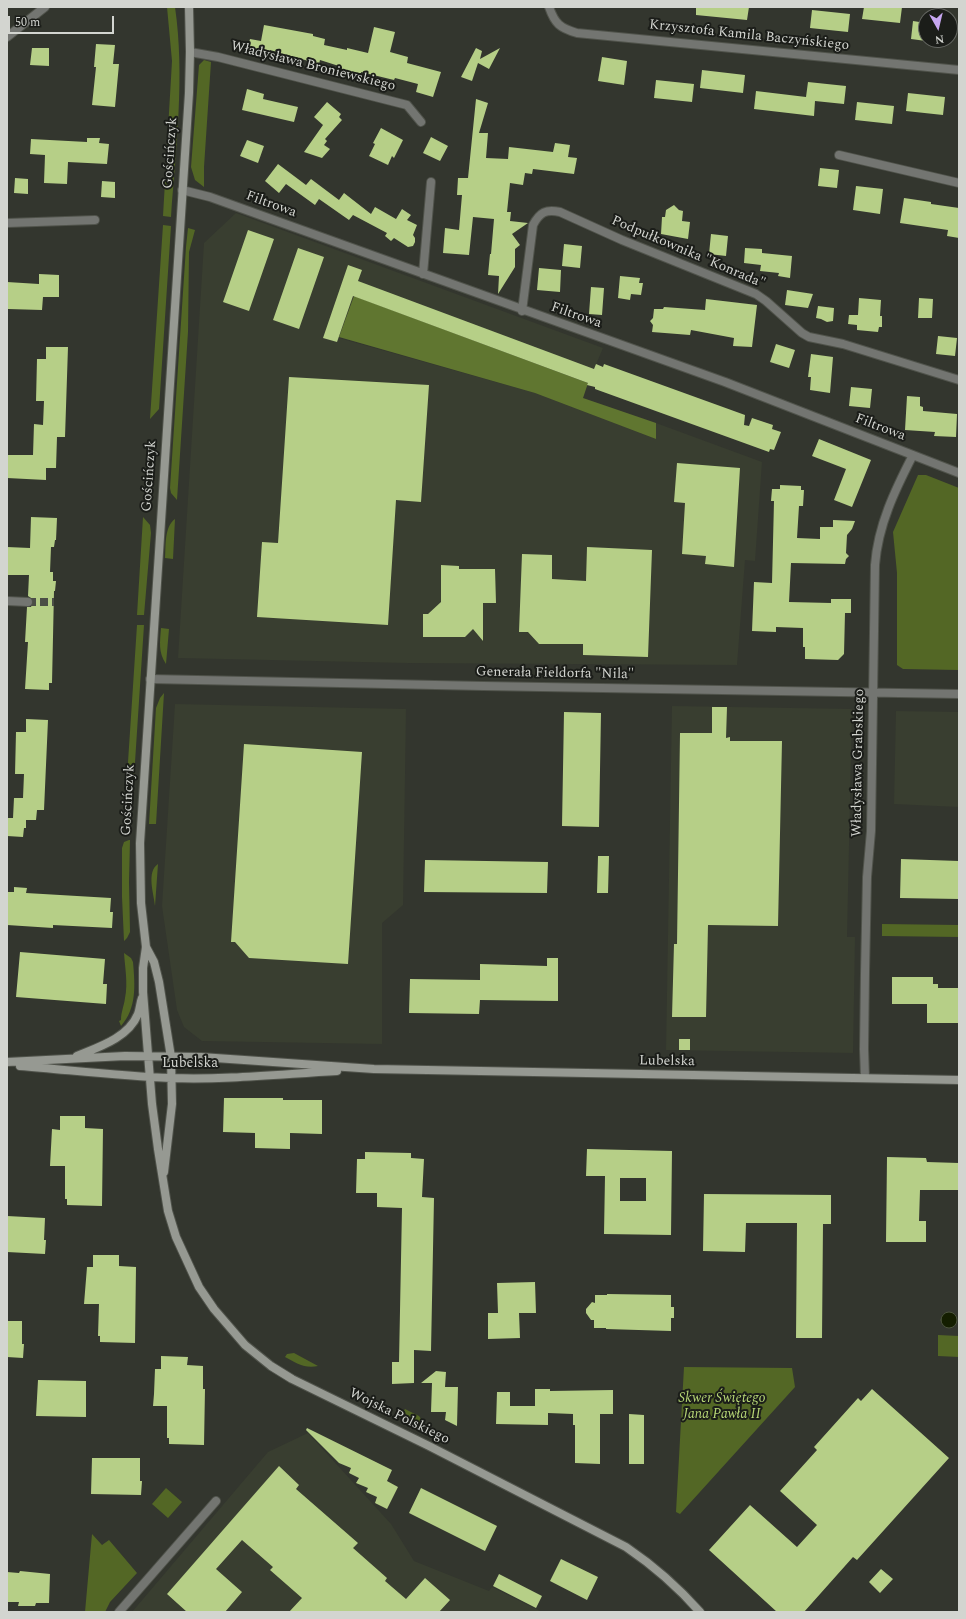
<!DOCTYPE html>
<html>
<head>
<meta charset="utf-8">
<style>
  body { margin:0 }
  #map { position:relative; width:966px; height:1619px; overflow:hidden; background:#33362e; font-family:Spectral,serif }
  canvas { display:block }
  .frame { position:absolute; inset:0; border:8px solid #d3d5d0; pointer-events:none }
  .north { position:absolute; left:918px; top:8px; width:40px; height:40px; box-sizing:border-box; background:#1b1d19; border:1px solid #656762; border-radius:50%; rotate:172deg; font-size:11px; font-weight:700; line-height:16px; text-align:center; color:#d3d5d0 }
  .north::after { content:''; display:block; margin:auto; width:14px; height:18px; background:#c6a6f0; clip-path:polygon(50% 0,100% 100%,50% 72%,0 100%) }
  .scale { position:absolute; left:8px; top:16px; width:106px; height:18px; box-sizing:border-box; border:2px solid #d3d5d0; border-top:0; padding-left:5px; font-size:12px; line-height:14px; white-space:nowrap; color:#d3d5d0; -webkit-text-stroke:3px #1b1d19; paint-order:stroke }
</style>
</head>
<body>
<div id="map">
<canvas width="966" height="1619"></canvas>
<div class="frame"></div>
<div class="north">N</div>
<div class="scale">50 m</div>
</div>
<script>
const ctx = document.querySelector('canvas').getContext('2d');
ctx.lineJoin = 'round';
function paint(path, color) {
  ctx.fillStyle = color;
  ctx.fill(path, 'evenodd');
}
function strokePath(path, color, width, dash) {
  ctx.strokeStyle = color;
  ctx.lineWidth = width;
  ctx.lineCap = dash ? 'butt' : 'round';
  ctx.setLineDash(dash || []);
  ctx.stroke(path);
}
function write(font, color, halo, rows, align = 'center') {
  ctx.font = font + ' Spectral,serif';
  ctx.lineWidth = 4;
  ctx.setLineDash([]);
  ctx.textBaseline = 'middle';
  ctx.strokeStyle = halo;
  ctx.fillStyle = color;
  for (const [text, x, y, turn = 0] of rows) {
    ctx.save();
    ctx.translate(x, y);
    ctx.rotate((+turn || 0) * Math.PI / 180);
    ctx.textAlign = isNaN(turn) ? turn : align;
    if (halo) ctx.strokeText(text, 0, 0);
    ctx.fillText(text, 0, 0);
    ctx.restore();
  }
}
paint(new Path2D(`
  M236,213L603,348L588,383L354,296L339,338L535,393L656,439V423L762,462L755,561L745,560L737,665L407,663L178,658L204,243Z
  M175,704L406,709L403,905L382,923V1044L202,1041L184,1027L177,1010L162,906Z
  M672,706L852,709L847,937H855L853,1053L666,1050Z
  M896,711L959,712V807L894,804Z
  M308,1433L391,1524L414,1561L489,1591L492,1587L542,1612H132L268,1452Z`), '#393e30');
paint(new Path2D(`
  M167,7H175C185,76 176,147 171,217L163,216L172,61Z
  M204,60L211,62L204,167V187L195,180L191,167L199,65Z
  M163,225L171,226L159,409L150,419Z
  M188,228L195,230L189,252L188,332L177,500L171,493L170,488L186,247Z
  M147,464H149C156,477 157,487 145,496Z
  M918,475H926L959,488V670L903,669L897,665V573L893,532Z
  M143,517L150,525L151,533L144,615H137Z
  M175,519L173,559L165,558C166,546 164,527 175,519Z
  M137,625H144L131,823H124Z
  M161,628L169,629L166,664C158,652 160,642 161,628Z
  M164,693L156,824H149L156,708L160,698Z
  M129,840H130L129,882L130,932L127,938L124,941L122,897V848L124,842Z
  M158,864L155,906C154,894 146,872 158,864Z
  M882,924L959,925V937L882,936Z
  M124,953L131,958L133,962C135,985 137,1008 121,1026L119,1021L121,1020C121,1012 124,1006 125,998C128,983 125,968 124,953Z
  M938,1335L959,1336V1357L938,1356Z
  M294,1353L318,1366C305,1369 296,1363 285,1357L287,1354Z
  M684,1367L792,1368L795,1387L680,1514L676,1512Z
  M405,1409L419,1416L430,1432L403,1412Z
  M166,1488L182,1502L168,1518L152,1504Z
  M92,1534L102,1545L109,1540L137,1573L110,1602L105,1612H85Z`), '#536725');
paint(new Path2D(`
  M354,296L588,383L583,398L656,423V439L535,393L339,337Z`), '#607630');
const water = new Path2D(`
  M941 1320a8 8 0 1 1 16 0a8 8 0 1 1-16 0Z`);
paint(water, '#141e00');
strokePath(water, '#4d553e', 1);
paint(new Path2D(`
  M696,7H749L747,20L696,15Z
  M864,7H902L900,23L862,19Z
  M812,10L850,14L848,32L810,28Z
  M913,21L926,23V41L911,39Z
  M264,25L313,34V36L325,39L324,45L347,50V48L368,53L374,27L395,32L390,52L408,57L407,63L441,72L433,97L416,92L418,84L395,78L394,80L361,72V74L342,70V67L320,60L319,64L270,50L269,57L247,51L250,39L261,41Z
  M96,44L115,45L113,64H119L115,107L92,105L96,67H94Z
  M32,48H49V66L30,65Z
  M476,48L482,51L480,59L500,48L489,69L478,63L472,81L461,77Z
  M602,57L627,61L624,85L598,81Z
  M702,70L745,75L743,93L700,88Z
  M656,80L694,84L692,102L654,98Z
  M808,82L846,86L844,104L815,101L814,116L754,109L756,91L806,97Z
  M247,89L264,94L263,99L298,107L294,122L242,110Z
  M908,93L945,97L943,115L906,111Z
  M476,99L488,103L479,133H488L486,158L508,159L509,147L553,152L555,143L570,145L568,157L577,158L574,174L533,169L532,174L525,173L523,185L510,183L507,212H511L510,221L528,223L512,234L520,245L515,249V267L498,294L499,276L488,275L490,254H491L494,219L473,217L469,255L443,253L445,228L459,230L462,195H457L458,178H468Z
  M327,102L341,114L339,117L342,120L325,139L327,141L324,145L330,149L322,158L304,152L323,125L314,117Z
  M857,102L894,106L892,124L855,120Z
  M381,128L403,140L394,158L392,156L388,165L369,156L375,144L373,143Z
  M431,137L448,146L440,161L423,153Z
  M87,138H100L99,143L109,144L107,164L68,162L67,184L44,183L45,155L30,154L31,139L87,142Z
  M247,140L264,146L258,163L240,156Z
  M278,164L306,185L311,179L339,200L344,193L371,214L375,207L396,219L402,209L411,215L407,220L417,225L413,235L415,238V242L413,246L408,247L394,238L391,241L385,236L387,233L353,215L349,220L319,199L315,205L286,184L279,193L265,181Z
  M820,168L839,170L837,188L818,186Z
  M15,178L28,179V194L14,193Z
  M102,181L115,182V198L101,197Z
  M856,186L883,189L880,214L853,210Z
  M904,198L931,202V204L959,208V238L947,236L948,230L900,223Z
  M674,205L679,210L683,211L682,221L690,222L688,239L661,234L662,217H665L666,210Z
  M248,230L274,239L249,311L223,302Z
  M711,234L728,236L726,256L709,254Z
  M564,244L582,246L580,268L562,266Z
  M298,248L324,257L299,329L273,320Z
  M745,248L762,249V253L792,256L790,278L778,276L779,273L760,271L761,265L744,263Z
  M348,265L362,270L358,281L594,369L596,364L603,367L604,364L745,415L744,425L749,426L752,418L773,425L772,429L781,432L774,450L770,449L769,452L595,389V387L587,385L588,383L353,296L337,342L323,338Z
  M539,268L561,270L560,292L537,290Z
  M39,274L59,275V297H43L42,310L8,309L7,282L39,284Z
  M620,276L640,278L639,283H643L641,295L631,294L630,300L618,298Z
  M591,287L604,288L602,315L589,314Z
  M787,290L813,294L808,308L785,305Z
  M859,298L881,300L880,316H882V327H879L878,332L857,330V325L848,324L849,315H858Z
  M919,298L933,299L932,318H918Z
  M706,299L757,305L752,347L733,346L734,338L691,330L690,335L652,332L653,325L650,321L653,318L654,309H663L664,307L705,310Z
  M818,306L834,308L833,321L827,322L821,319L816,318Z
  M938,336L957,338L955,356L936,354Z
  M776,344L795,350L789,368L770,362Z
  M46,347H68L65,437H57L56,468H46V480L7,478V455H33L34,424L43,425L44,401H36L37,359H46Z
  M811,354L833,357L830,393L810,390L811,377H808Z
  M289,377L429,385L421,502L396,500L388,625L257,617L262,542L278,543Z
  M851,387L872,389L870,408L849,406Z
  M907,396L920,397V406L923,407V411L957,414L956,437L934,436L935,432L905,430Z
  M819,439L871,460L852,507L834,500L846,469L812,456Z
  M677,463L740,468L734,567L705,564L706,556L682,554L685,503L674,502Z
  M780,485L801,486V490H804L803,506H799L797,538L820,539V527H833V520L855,521L852,529L847,535L846,553L849,556L846,559L845,564L791,563L789,602L831,603V599H851V613H845L844,654L838,660L805,659V647H803V628L776,627V632L752,631L754,582L772,583L774,501H771L772,489H780Z
  M31,517L57,518L56,540H55L54,547H51L50,572H53V581H56L55,591H54L52,683H49V690L25,689L28,642H25L27,607H31L33,602L31,598L28,596L29,575H7V547L30,548Z
  M587,547L652,550L648,657L583,655V644H539L528,632H519L522,554L552,555V579L586,581Z
  M441,565L459,566V569H495L496,603H483V641L473,629L465,637H423V614H428L441,602Z
  M712,707H727L726,738L730,737V741H782L778,926L708,925L706,1017H672L674,944H677L680,733H712Z
  M564,712L601,713L599,827L562,826Z
  M26,719L48,720L44,810H37L36,820H26V828H24L23,837L7,836V818H13L14,798H23L24,774H15L16,732H26Z
  M244,744L362,752L348,964L249,958L235,942H231Z
  M598,856H609L608,893H597Z
  M901,859L959,861V899L900,898Z
  M425,860L548,862L547,893L424,892Z
  M14,887L27,888L26,893L111,898L110,912H113L112,928L53,925V928L7,925V892H14Z
  M20,952L105,959L103,984H107L106,1004L16,997Z
  M547,958H558V1001L480,1000L479,1014L409,1013L410,979L480,980V964L547,966Z
  M892,977H933V984H938V988H959V1023H927V1004H892Z
  M679,1039H690V1050H679Z
  M224,1098H283V1100H322V1134L290,1133V1149L255,1148V1133L223,1132Z
  M60,1116H85V1128L103,1129L102,1206L67,1205V1199H65V1166H50L52,1129L60,1130Z
  M587,1149L672,1151L671,1235L604,1234L605,1176H586ZM620,1178H646V1201H620Z
  M365,1152L411,1153V1158L424,1159L422,1197L434,1198L431,1351L414,1350V1383L392,1384V1362H399L402,1208L377,1207V1193H356L357,1159H365Z
  M887,1157L926,1158L927,1162L959,1163V1190H920L919,1221H926V1242H886Z
  M704,1194L831,1195V1224H823L822,1338H796L797,1223H746L745,1252L703,1251Z
  M7,1216L45,1218L44,1240H46L45,1254L7,1252Z
  M93,1255H119V1266L136,1267L135,1343L100,1342V1336H98L99,1304H84L87,1267H93Z
  M535,1282L536,1313H519L520,1338L488,1339V1313H498L497,1283Z
  M607,1294L671,1295V1307H674V1318H671V1331L606,1329V1328H594V1320H591L586,1313V1309L592,1302L595,1303V1295H607Z
  M7,1321H22V1344H24L23,1358L7,1357Z
  M161,1356L188,1357L187,1365L203,1366V1389H205L204,1445L169,1444V1438H167V1406H153L154,1394L155,1369H161Z
  M436,1371L446,1372L445,1387H458L457,1426L445,1420L446,1412H431L432,1383H421Z
  M38,1380L86,1381V1417L36,1416Z
  M535,1389H550V1391L613,1390V1414H600V1464L575,1463V1425H573V1414L548,1413V1425L496,1424L497,1392H510V1406H535Z
  M872,1389L949,1458L857,1560L853,1557L804,1612H777L709,1550L750,1505L797,1547L817,1525L780,1491L817,1450L814,1447L858,1398L861,1401Z
  M629,1414L644,1415V1464H629Z
  M307,1428L392,1470L387,1481L398,1487L387,1509L375,1503L377,1497L366,1492L368,1488L356,1483L359,1478L349,1473L351,1468L339,1463L306,1430Z
  M92,1458H140V1481H142L141,1495L91,1494Z
  M279,1466L299,1485L296,1489L358,1543L353,1548L387,1578L385,1581L406,1599L425,1578L450,1600L439,1612H289L302,1598L270,1570L273,1567L242,1540L216,1569L242,1592L225,1612H187L167,1594Z
  M421,1488L497,1526L485,1551L409,1513Z
  M561,1559L598,1577L587,1600L550,1581Z
  M881,1569L893,1579L880,1593L869,1582Z
  M20,1571L50,1574L49,1603H36L35,1606H18L19,1602H7V1572L19,1573Z
  M499,1574L542,1596L536,1608L493,1586Z`), '#b6cf87');
strokePath(new Path2D(`
  M28,602H54`), '#4b4e46', 8, [8, 4]);
const street = new Path2D(`
  M549,7C555,24 560,28 577,33L959,70
  M7,37L45,7
  M190,52L218,57L407,105L421,122
  M839,155L959,183
  M182,190L210,197L725,382L959,473
  M7,223L95,220
  M423,274L431,182
  M522,311L533,225C540,212 546,209 560,212L622,240L756,294L766,301L802,333L809,337L843,344L959,380
  M7,601L28,602
  M150,679L483,686L959,694
  M865,1078L864,1049L865,973L867,877L871,831L875,565C878,525 895,490 913,455
  M119,1612L216,1501`);
const secondary = new Path2D(`
  M189,7L190,52L189,93L140,843L141,903L146,947L143,968V992L152,1104L158,1149L168,1211L176,1237L199,1287L214,1309L245,1345L271,1366L292,1379L429,1446L626,1547C654,1566 678,1587 700,1612
  M146,947L154,962L159,982L171,1057L172,1104L164,1172
  M77,1056C99,1047 128,1038 138,1014C140,1009 140,1003 142,998
  M7,1062L125,1056L201,1057L374,1069L959,1080
  M20,1066C70,1070 120,1076 171,1078C226,1080 282,1074 337,1071`);
strokePath(street, '#50534b', 10);
strokePath(secondary, '#50534b', 10);
strokePath(street, '#737571', 8);
strokePath(secondary, '#969992', 8);
write('14px', '#d3d5d0', '#1b1d19', [
  ["Krzysztofa Kamila Baczyńskiego",749,36,6],
  ["Władysława Broniewskiego",313,67,14],
  ["Gościńczyk",171,153,-86],
  ["Filtrowa",271,205,20],
  ["Podpułkownika \"Konrada\"",688,253,23],
  ["Filtrowa",576,316,19],
  ["Filtrowa",880,428,21],
  ["Gościńczyk",150,476,-86],
  ["Generała Fieldorfa \"Nila\"",555,674,1],
  ["Władysława Grabskiego",859,763,-89],
  ["Gościńczyk",129,800,-87],
  ["Lubelska",667,1062,1],
  ["Lubelska",190,1064],
  ["Wojska Polskiego",399,1417,26]
]);
write('italic 14px', '#b7d776', '#1b1d19', [
  ["Skwer Świętego",722,1399],
  ["Jana Pawła II",722,1415]
]);
</script>
</body>
</html>
